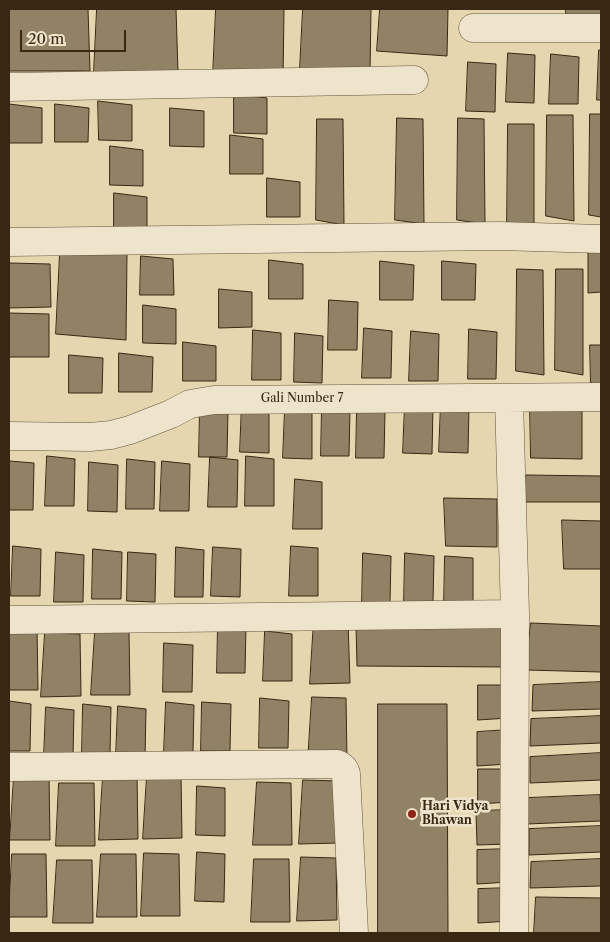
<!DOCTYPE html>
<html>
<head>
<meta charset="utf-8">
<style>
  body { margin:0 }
  #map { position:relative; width:610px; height:942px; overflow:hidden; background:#e5d6b0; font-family:"Libre Caslon Text",serif }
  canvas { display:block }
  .frame { position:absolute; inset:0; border:10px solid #382813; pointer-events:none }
  .scale { position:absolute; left:20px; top:30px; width:106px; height:22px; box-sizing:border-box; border:2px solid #382813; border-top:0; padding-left:6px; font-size:15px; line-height:18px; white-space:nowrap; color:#382813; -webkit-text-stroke:4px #eee4cc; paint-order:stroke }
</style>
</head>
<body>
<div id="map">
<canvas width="610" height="942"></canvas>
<div class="frame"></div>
<div class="scale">20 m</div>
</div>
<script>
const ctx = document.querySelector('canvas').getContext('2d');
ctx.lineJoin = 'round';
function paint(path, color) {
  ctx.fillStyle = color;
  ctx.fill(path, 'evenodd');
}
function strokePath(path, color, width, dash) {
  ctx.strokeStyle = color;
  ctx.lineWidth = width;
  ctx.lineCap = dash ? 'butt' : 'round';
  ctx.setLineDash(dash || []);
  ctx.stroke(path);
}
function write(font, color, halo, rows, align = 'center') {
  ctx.font = font + ' "Libre Caslon Text",serif';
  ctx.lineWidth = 5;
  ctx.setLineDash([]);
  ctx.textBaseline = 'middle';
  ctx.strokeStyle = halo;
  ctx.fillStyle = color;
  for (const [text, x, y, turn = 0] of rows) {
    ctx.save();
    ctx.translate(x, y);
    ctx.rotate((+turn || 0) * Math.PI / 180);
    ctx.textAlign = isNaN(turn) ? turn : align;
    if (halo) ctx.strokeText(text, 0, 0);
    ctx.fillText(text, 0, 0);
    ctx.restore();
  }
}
const building = new Path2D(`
  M9,9H88L90,71H9Z
  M97,9H176L178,72H94Z
  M216,9H284L283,81L213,75Z
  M303,9H371L370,75L300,69Z
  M380,9H448L447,56L377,51Z
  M566,9H601V17L566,16Z
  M599,50H601V100H597Z
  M508,53L535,55L534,103L506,102Z
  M551,54L579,57L578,104H549Z
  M468,62L496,64L495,112L466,111Z
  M234,94L267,98V134L234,133Z
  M98,101L132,105V141L99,140Z
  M9,104L42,108V143H9Z
  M55,104L89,108L88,142H55Z
  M170,108L204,111V147L170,146Z
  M590,114H601V217L589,215Z
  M547,115H573L574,221L546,216Z
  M397,118L423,119L424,224L395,220Z
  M458,118L484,119L485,224L457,220Z
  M317,119H343L344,225L316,220Z
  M508,124H534V230L507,225Z
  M230,135L263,139V174H230Z
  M110,146L143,150V186L110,185Z
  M267,178L300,182V217H267Z
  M114,193L147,197V233L114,232Z
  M601,251V292L588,293V252Z
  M60,254H127L126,340L56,334Z
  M141,256L173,259L174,295H140Z
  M269,260L303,264V299H269Z
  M380,261L414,265L413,300H380Z
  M442,261L476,264L475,300H442Z
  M9,263L50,264L51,307L9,308Z
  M517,269L543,270L544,375L516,371Z
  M556,269H583V375L555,370Z
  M219,289L252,292V327L219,328Z
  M329,300L358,302L357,350H328Z
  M143,305L176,309V344L143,343Z
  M9,313L49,314V357H9Z
  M364,328L392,331L391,378H362Z
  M469,329L497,332L496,379H468Z
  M253,330L281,333V380H252Z
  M411,331L439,334L438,381H409Z
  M295,333L323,336L322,383L294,382Z
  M183,342L216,346V381H183Z
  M590,345H601V386H591Z
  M119,353L153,357L152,392H119Z
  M69,355L103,358L102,393H69Z
  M242,402L269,406V453L240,452Z
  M441,403L469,406L468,453L439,452Z
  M405,404L433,406L432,454L403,453Z
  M322,406L350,408L349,456H321Z
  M200,407L228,410L227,457H199Z
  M285,408L312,411V459L283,458Z
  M357,408L385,411L384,458H356Z
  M530,409L582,410V459L531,458Z
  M47,456L75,459L74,506H45Z
  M246,456L274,459V506H245Z
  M210,457L238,460L237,507H208Z
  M127,459L155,462L154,509H126Z
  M9,461L34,463L33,510H9Z
  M162,461L190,464L189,511H160Z
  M89,462L118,465L117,512L88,511Z
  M526,475L601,476V502H524Z
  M295,479L322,482V529H293Z
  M444,498L497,499V547L446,546Z
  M562,520L601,521V569H564Z
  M13,546L41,549L40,596H11Z
  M291,546L318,548V596H289Z
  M176,547L204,550L203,597H175Z
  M213,547L241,549L240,597L211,596Z
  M93,549L122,552L121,599H92Z
  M56,552L84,555L83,602H54Z
  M128,552L156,554L155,602L127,601Z
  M363,553L391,556L390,603H362Z
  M405,553L434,556L433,603H404Z
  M445,556L473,558V605H444Z
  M314,620L348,621L350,683L310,684Z
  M218,623L246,626L245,673H217Z
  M531,623L601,626V672L526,670Z
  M507,624V667L357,666L356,625Z
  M9,627L37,628L38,690H9Z
  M265,631L292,634V681H263Z
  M95,632H129L130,695H91Z
  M45,633L80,634L81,696L41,697Z
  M164,643L193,645L192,692H163Z
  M601,682V709L532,711L533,685Z
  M478,685H510L509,718L478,720Z
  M312,697L346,698L347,760L308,761Z
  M260,698L289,701L288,748H259Z
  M9,701L31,704L30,751H9Z
  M166,702L194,705L193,752H164Z
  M202,702L231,704L230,751H201Z
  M83,704L111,707L110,754L82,753Z
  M378,704H447L448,933H378Z
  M118,706L146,709L145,757L116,756Z
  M46,707L74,710L73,757L44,756Z
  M601,716V743L530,746L531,719Z
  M509,730V764L477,766V732Z
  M601,753V780L530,783V757Z
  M478,769H510V802L478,804Z
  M14,776L49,777L50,840H10Z
  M103,776L137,777L138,839L99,840Z
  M147,776H181L182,838L143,839Z
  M303,780L338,781L339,843L299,844Z
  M257,782L291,783L292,845H253Z
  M59,783H94L95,846H56Z
  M197,786L225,788V836L196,835Z
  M600,795L601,821L527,824L528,798Z
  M509,810V844L477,845L476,811Z
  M601,826V852L529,855V829Z
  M509,849V882L477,884V850Z
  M197,852L225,854L224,902L195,901Z
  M144,853L179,854L180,916H141Z
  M12,854H46L47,917H9Z
  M101,854H136L137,917H97Z
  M301,857L336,858L337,920L297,921Z
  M254,859H289L290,922H251Z
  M601,859V886L530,888L531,862Z
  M57,860H92L93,923H53Z
  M511,888L510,921L478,923V889Z
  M536,897L601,898V933H534Z`);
paint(building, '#928265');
strokePath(building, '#382813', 1);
const minor = new Path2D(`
  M473,28H601
  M9,87L414,80
  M9,242L499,236L601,239
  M509,399L515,614L514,933
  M9,436L90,437L111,435L130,430L171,414L190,404L214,400L601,397
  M9,620L515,614
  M9,767L337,764C342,766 345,769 346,774L354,933`);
strokePath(minor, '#63543a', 29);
strokePath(minor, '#eee4cc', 28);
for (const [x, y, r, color] of [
  [412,814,5,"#8f2418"]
]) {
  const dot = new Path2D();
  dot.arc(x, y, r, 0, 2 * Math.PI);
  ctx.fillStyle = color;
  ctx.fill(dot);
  strokePath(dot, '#eee4cc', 2);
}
write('12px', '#382813', '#eee4cc', [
  ["Gali Number 7",302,399]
]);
write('bold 12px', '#382813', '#eee4cc', [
  ["Hari Vidya",422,807],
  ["Bhawan",422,821]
], 'left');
</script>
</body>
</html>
